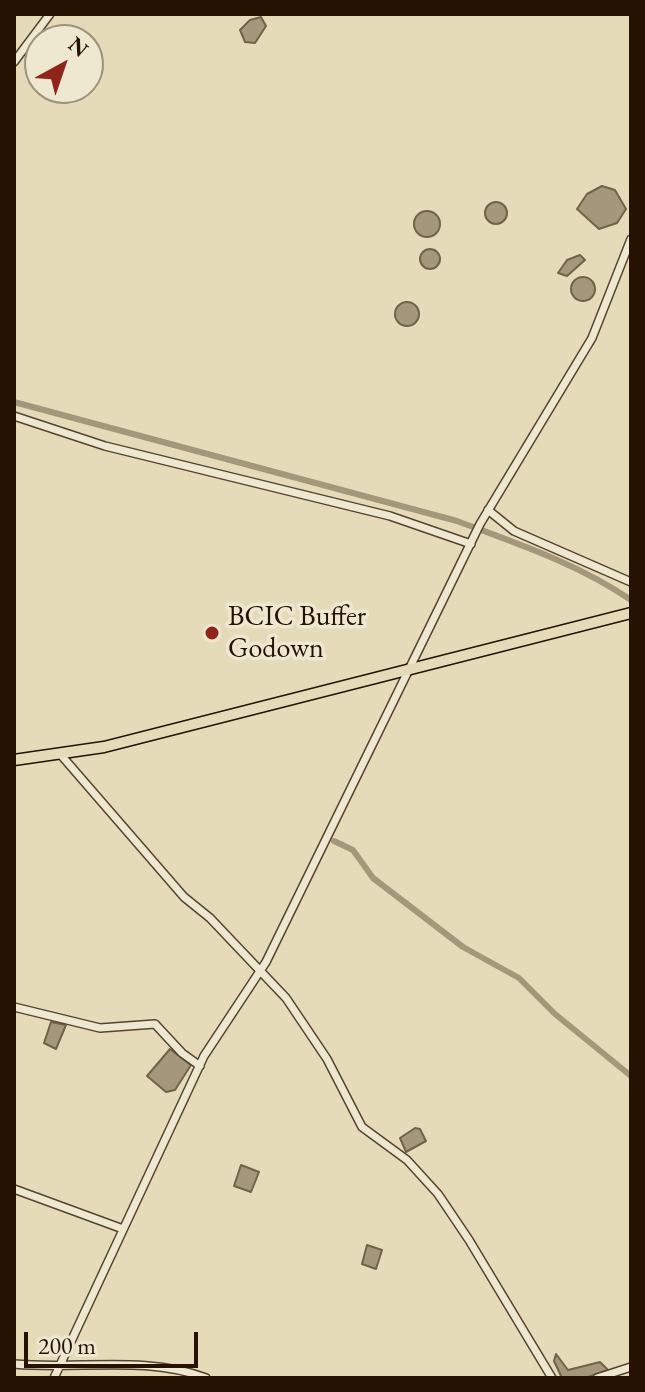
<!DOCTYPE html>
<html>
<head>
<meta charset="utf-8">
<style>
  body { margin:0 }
  #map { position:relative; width:645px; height:1392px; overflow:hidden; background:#e5dbb8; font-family:"EB Garamond",serif }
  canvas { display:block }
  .frame { position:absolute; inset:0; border:16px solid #251202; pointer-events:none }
  .north { position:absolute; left:24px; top:24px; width:80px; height:80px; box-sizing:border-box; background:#eee8d1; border:2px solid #9e927e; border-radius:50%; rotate:40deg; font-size:22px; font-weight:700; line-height:32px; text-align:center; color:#251202 }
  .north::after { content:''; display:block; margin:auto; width:28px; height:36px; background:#8f2418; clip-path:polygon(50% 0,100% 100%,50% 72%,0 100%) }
  .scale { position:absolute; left:24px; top:1332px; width:174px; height:36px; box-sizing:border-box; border:4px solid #251202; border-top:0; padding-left:10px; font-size:24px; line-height:28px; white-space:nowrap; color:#251202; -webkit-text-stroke:6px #eee8d1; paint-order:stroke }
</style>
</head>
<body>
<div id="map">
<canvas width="645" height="1392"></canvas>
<div class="frame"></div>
<div class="north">N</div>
<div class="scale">200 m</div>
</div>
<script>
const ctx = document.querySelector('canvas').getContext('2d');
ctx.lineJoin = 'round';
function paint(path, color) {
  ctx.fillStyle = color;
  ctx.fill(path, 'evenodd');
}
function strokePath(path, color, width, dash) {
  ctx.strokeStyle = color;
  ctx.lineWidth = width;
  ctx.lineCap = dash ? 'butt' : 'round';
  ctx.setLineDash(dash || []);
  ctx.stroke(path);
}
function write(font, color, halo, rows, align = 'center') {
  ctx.font = font + ' "EB Garamond",serif';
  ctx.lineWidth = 7;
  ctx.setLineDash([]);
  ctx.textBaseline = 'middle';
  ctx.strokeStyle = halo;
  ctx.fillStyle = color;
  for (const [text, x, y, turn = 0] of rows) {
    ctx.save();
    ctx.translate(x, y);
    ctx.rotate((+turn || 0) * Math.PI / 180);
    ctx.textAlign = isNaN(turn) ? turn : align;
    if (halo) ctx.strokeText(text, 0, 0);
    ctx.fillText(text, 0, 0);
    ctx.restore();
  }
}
const water = new Path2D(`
  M261,17L266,26L255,43L245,42L240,30L250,20Z
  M602,186L615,190L626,209L617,223L599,229L577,209L587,194Z
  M485 213a11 11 0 1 1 22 0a11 11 0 1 1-22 0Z
  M414 224a13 13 0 1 1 26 0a13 13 0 1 1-26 0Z
  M420 259a10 10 0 1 1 20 0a10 10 0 1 1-20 0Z
  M580,255L585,260L567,276L558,273L567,260Z
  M571 289a12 12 0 1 1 24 0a12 12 0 1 1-24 0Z
  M395 314a12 12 0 1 1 24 0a12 12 0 1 1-24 0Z
  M51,1022L66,1025L56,1049L44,1043Z
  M170,1049L191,1065L175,1090L166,1092L147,1076Z
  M415,1128L420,1129L426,1141L406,1152L400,1138Z
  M241,1165L259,1172L251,1192L234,1186Z
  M367,1245L382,1250L376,1269L362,1264Z
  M556,1354L568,1370L600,1362L608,1370L585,1378H562L554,1361Z`);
paint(water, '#a4977a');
strokePath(water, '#71624a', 2);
strokePath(new Path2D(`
  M14,402L457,521C516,543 579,564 631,600
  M334,841L353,850L373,878L463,947L519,978L555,1014L631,1076`), '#a4977a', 6);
const minor = new Path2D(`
  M14,62L50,14
  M14,416L105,446L390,516L471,544
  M488,510L514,531L631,582
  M61,755L184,897L210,918L286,998L327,1059L362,1127L407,1160L438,1194L469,1240L552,1378
  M14,1007L100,1028L155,1024L182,1053L200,1066
  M14,1189L123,1229
  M14,1364C77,1370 146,1355 206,1378
  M54,1378L204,1056L266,962L480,524L592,338L631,239
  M597,1378L631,1367`);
const highway = new Path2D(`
  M14,760L104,747L631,613`);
strokePath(minor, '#554430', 10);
strokePath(highway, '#251202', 13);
strokePath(minor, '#eee8d1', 7);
strokePath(highway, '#e5dbb8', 10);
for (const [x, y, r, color] of [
  [212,633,8,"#8f2418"]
]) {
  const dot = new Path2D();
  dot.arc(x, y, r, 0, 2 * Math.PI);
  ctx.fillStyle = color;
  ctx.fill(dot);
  strokePath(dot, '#eee8d1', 3);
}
write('28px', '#251202', '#eee8d1', [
  ["BCIC Buffer",228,617],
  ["Godown",228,649]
], 'left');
</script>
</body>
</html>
